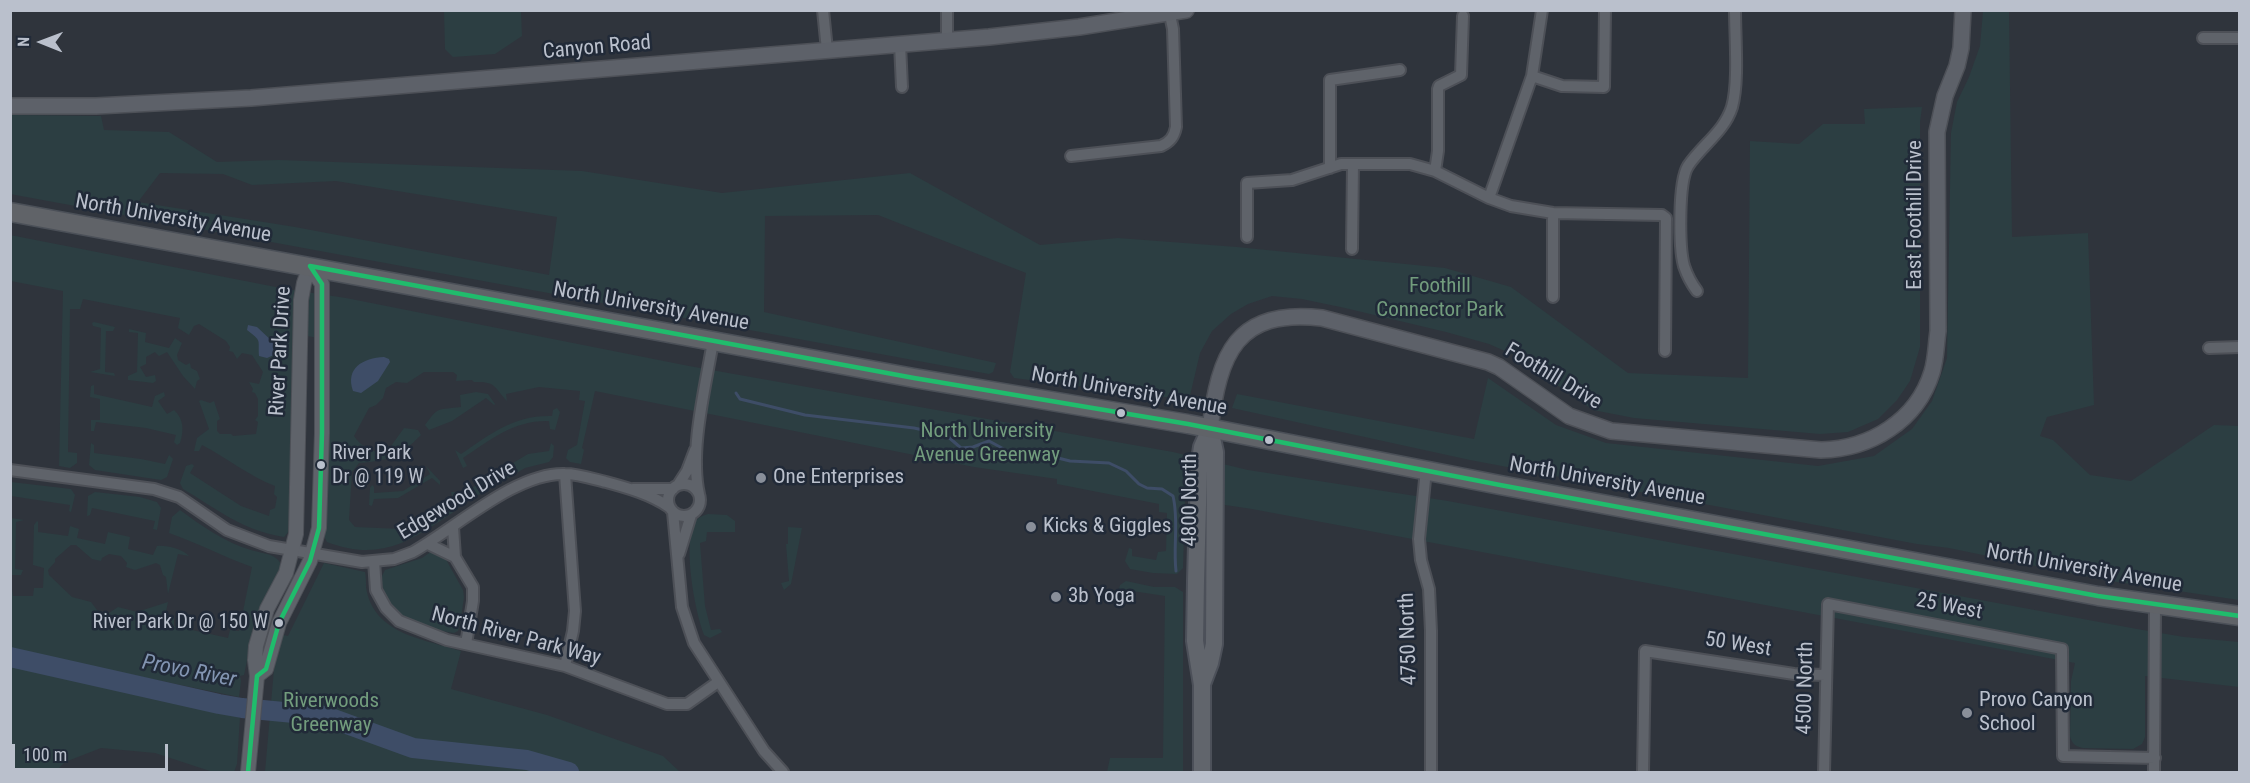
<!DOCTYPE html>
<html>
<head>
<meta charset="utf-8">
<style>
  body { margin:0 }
  #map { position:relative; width:2250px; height:783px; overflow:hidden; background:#2f343c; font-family:"Roboto Condensed",sans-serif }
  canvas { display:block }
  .frame { position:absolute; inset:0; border:12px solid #bac0cc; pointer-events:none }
  .north { position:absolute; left:12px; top:12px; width:60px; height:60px; -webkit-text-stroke:4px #212a38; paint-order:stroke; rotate:271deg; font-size:16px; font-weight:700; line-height:24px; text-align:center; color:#bac0cc }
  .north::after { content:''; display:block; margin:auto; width:21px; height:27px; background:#bac0cc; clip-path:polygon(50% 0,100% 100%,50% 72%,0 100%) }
  .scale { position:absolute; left:12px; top:744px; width:156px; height:27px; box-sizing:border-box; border:3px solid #bac0cc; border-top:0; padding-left:8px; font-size:18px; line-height:21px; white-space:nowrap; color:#bac0cc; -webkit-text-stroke:4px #212a38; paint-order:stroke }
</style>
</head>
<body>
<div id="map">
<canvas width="2250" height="783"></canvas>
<div class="frame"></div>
<div class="north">N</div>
<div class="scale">100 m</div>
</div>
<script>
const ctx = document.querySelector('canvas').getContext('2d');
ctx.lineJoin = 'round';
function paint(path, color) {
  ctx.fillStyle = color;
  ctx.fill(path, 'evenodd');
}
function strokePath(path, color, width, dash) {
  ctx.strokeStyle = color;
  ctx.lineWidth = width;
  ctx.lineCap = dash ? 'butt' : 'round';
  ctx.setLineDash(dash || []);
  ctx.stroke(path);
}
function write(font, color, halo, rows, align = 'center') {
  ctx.font = font + ' "Roboto Condensed",sans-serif';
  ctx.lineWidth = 5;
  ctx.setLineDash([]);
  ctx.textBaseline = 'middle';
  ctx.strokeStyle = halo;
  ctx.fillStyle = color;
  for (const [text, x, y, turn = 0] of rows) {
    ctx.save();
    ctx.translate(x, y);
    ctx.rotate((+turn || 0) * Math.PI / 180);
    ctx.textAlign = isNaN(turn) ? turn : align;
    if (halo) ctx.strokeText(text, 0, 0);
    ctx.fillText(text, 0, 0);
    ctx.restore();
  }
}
paint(new Path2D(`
  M444,11H521L522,36L495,54L453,57L445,49Z
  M1983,11H2009L2012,237L2088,233L2094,405L2047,417L2040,436L2053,440L2090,475L2131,481L2214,425L2239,426V600L2104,580L1949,548L1917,544L1470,460L1232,408L1237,394L1474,439L1488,378L1556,425L1606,443L1818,466L1874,456L1912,429L1932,401L1947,358L1951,133L1957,102L1969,77L1980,46Z
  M1922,107L1920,122V347L1910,381L1897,400L1878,419L1848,432L1820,434L1634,418L1593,410L1514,355L1489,344L1446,332L1345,308L1302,299L1272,296L1248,304L1231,314L1212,331L1200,353L1189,400L1014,378L1010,372L1026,273L878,215L765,216L764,312L996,363L993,372L989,374L10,194L11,115L101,116L104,130L169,132L217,162L279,160L582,171L722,193L910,173L1040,245L1118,238L1237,247L1445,268L1511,287L1628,373L1748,378L1750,141L1799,144L1823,124H1865L1864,109ZM160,173L223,174L252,185L336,181L557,217L549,275L295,227L138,202Z
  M10,235L286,289L346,298L689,366L1173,452L1248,470L1448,501L2137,629L2184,637L2239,642V687L2145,676V737L2142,744L2133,749L2083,748C2075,746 2072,744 2070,736L2071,681L2075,663L1252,509L1185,499L1183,568L1177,574L1153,573L1130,569L1125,561L1129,548L1132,549V556L1156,560L1158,552L1166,551L1167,513L1159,512V504L1057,484V479L974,467L595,391L582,448L584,450L581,464L570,462L566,458L568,450L577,445L585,401L579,400L580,391L539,387L506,394L507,401C494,387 496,381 474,382L472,380L456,381L457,375L453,372H424L407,383L396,382L386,388L383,398L376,405L369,408L354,436C360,446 374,453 386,453L404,428L418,430L421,435C398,458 391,460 359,463L352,472L349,520L355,527L402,529L432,516L453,501L451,492H455L461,505C454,513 443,519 434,525C398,549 369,558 327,542L323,534L327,501L330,340L295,334L291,529L284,537C241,530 219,510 183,489L180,483L186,466L192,464L194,466L190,473L241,506L269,516L270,510L275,508L277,497L274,494L275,486C249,476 227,458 202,445L199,451H194L197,438L209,429L199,401L201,400L210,403L214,401L220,419L217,421V431L220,434H231L233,436L256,434L258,422L255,420L258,416V399L255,393L252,392L253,389L249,382L259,384L263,372L252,355L242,353L237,359L233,352L229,351L230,347L226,341L199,324L194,326L189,335L178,328L180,318L83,299L80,309H70L68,452L77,453V463L70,468L59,466L63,291L11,281Z
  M94,322L115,327L113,331H106L105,372L114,373L115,376L90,372L100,369L101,328L93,326L92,323Z
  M129,329L146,333L145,342L169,348L175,338L182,343L177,355L178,360L186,365L190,363L191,368L197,371L200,379L197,381L195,389L183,376L167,352L159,356L155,352L146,357V364L140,367L146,377L155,375L156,381L153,383L128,380V376L137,372L138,333L129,332Z
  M94,385V394L152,407L155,396L164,392L165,396L158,401L167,414L174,410C184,419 184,431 180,443L177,445L174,442L176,435L146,428L96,422L94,431H91V420H100V399L90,397L91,386Z
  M476,392L488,394L495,404L494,405L486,398L452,421L429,430L425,425C439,406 437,410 461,407L460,395Z
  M557,408L560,412L555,430L550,429L549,421C515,420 491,439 463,458L467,466L463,468L455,450L461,454C491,434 513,415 552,416L553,410Z
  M91,443L94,445V453L141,459L165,464L169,455L173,459L167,477L161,480L95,470L89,465Z
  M551,443L554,446L553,457L549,462L525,468L481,494L477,495L470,489L528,454L549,451Z
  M426,466L440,481V485L432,478L398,498L374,499L372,506L369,505L370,488L372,485L374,487V493L403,491L430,474Z
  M11,482L71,489L75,495L71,512L69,511L70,505L11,496Z
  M95,492L140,497L157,502L161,508L157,530L153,529L155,521L92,508L90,515L87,516L88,496Z
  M180,510C202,526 224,542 251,550C263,554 278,553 282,567L250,646L244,675L240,676L241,681L239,697L11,650L12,589L13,596H33L34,588H43L44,568L33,565L34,525L37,521L38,522V532L68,536L70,526L79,529L77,538L105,544L108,532L130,537L128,549L153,555L157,546C166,545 183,549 189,556L178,554L168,594L166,577L163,575L160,565L156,563L135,570L126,567L127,563L121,556L109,554L102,558L101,561L92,559L76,545H71L55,559V562L48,570L49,575L72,597L91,602L97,610L109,613L118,607L137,612L168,602L165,616L174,617V626L228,638L230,630L239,631L252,567C224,557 198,543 169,533L172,517Z
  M708,514L727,515L735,521V532H707L706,541L700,543L705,606L711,630L720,629L722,632L710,638L704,635C695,611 683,548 694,524C696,518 702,516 708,514Z
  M11,518L24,520L16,522L15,569L23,570L21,575H11Z
  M788,527L802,528L791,584L784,590L781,583L789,581L786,544H788Z
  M432,551L444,556L463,590L464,597L460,625L458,631L454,633C439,631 403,621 393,609C385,599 383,589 381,578L385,570L422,558Z
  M324,563L365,572C366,577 366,582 366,587C373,634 423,639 461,651L451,689L547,715L663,756L680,772H265L274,669L283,635L288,636Z
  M1126,581L1154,587H1175L1183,592V772H1107L1110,758H1163L1165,596L1119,589L1120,585Z
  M10,666L240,717L237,764L234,772H213L155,753L101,748L65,762L55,772H11Z`), '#2c3e42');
paint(new Path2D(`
  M248,325L257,327L273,342L274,355L267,358L259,356C258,338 262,342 247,330Z
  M384,357L389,359L390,362L378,381L361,393L353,391C345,368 363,358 384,357Z`), '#3e4d67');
strokePath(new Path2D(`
  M736,393L740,399L805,415L914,428L946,435L961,448L973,447L989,441L1024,460L1054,457L1070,461L1109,463L1126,471L1139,484L1147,488L1162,489L1173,496C1179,520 1173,546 1176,571`), '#3e4d67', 3);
strokePath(new Path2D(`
  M10,657L219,704L242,708L325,716L413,748L527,760L569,772`), '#3e4d67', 20);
const minor = new Path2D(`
  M823,10L827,50
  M947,10V40
  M2203,38H2240
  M900,44L902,87
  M1532,76L1562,86L1604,87L1605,10
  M1071,156L1161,146C1170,142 1174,137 1176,127L1173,29L1169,10
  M1330,168V80L1400,70
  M1435,171L1438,151V89L1439,86L1461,75L1463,16
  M1489,198L1532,76L1542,10
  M1247,237V183L1292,180L1341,164H1410L1435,171L1489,198L1511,206L1553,213L1662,215L1666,218L1665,351
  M1352,249L1353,164
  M1697,291C1691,283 1687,275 1684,266C1679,248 1678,182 1688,166C1702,145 1724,132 1732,107C1739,82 1735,38 1735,10
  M1553,297V213
  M2209,348L2240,347
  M10,470L154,489L179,497L227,530L269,546L362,562L394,559L413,552C456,528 516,472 565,474C579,474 593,479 606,482C628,488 650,494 669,507
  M1426,470L1419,539L1421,560L1429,589L1431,631V772
  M668 500a16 16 0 1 1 32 0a16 16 0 1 1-32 0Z
  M678,485L687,471L695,450
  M633,489H673
  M699,494C689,450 706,385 713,341
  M673,512L682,607L694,643L764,751L783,772
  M453,527L455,557L473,587V601L466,644
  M428,544L455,557
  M679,554L691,515
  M374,561L376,590L386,608L399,621L447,640L565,666L667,704H687L718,682
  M565,666L573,631L575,611L565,474
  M1643,772L1645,651L1794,674L1825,675
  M1824,772L1828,604L2062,649L2063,756L2155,758
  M2154,772L2155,605`);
const tertiary = new Path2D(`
  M257,676L266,669L279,623L310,561L319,528L322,433V284L310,266
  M248,772L257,676L255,660L256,646L267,609L286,573L296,534L301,300L304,283L310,266`);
const secondary = new Path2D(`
  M10,106H96L251,98L989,37L1079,27L1186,10
  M1210,429C1219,354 1236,308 1322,318L1488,362L1499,367L1569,416L1611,431L1821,450C1870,449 1917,421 1932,372C1936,359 1936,345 1938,331L1937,132L1945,96L1957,66L1961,48L1963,10`);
const primary = new Path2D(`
  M1202,684L1210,663L1214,644L1215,452L1210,429
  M1202,772V685L1195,641L1196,581L1199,467L1202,447L1210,429`);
const trunk = new Path2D(`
  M10,212L914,378L1188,424L1500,485L2098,596L2240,616`);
strokePath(minor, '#4d5057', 14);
strokePath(tertiary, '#4d5057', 16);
strokePath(secondary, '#4d5057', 18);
strokePath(primary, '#4c5059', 20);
strokePath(trunk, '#4b5058', 21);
strokePath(minor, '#5f636a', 10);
strokePath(tertiary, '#5f636a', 14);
strokePath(secondary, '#5d6169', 15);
strokePath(primary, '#61656c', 16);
strokePath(trunk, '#606368', 18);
strokePath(new Path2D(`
  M310,266L914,378L1188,424L1500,485L2098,596L2240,616
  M248,772L257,676L266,669L279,623L310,561L319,528L322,433V284L310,266`), '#20bc6c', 4.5);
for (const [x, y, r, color] of [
  [1121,413,5,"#bac0cc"],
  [1269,440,5,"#bac0cc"],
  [321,465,5,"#bac0cc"],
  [761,478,6,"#898f9a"],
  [1031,527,6,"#898f9a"],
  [1056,597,6,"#898f9a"],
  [279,623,5,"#bac0cc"],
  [1967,713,6,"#898f9a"]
]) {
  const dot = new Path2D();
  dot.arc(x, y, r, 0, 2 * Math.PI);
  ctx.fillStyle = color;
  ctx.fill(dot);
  strokePath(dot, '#212a38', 2);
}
write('20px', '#bac0cc', '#212a38', [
  ["River Park",332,454],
  ["Dr @ 119 W",332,478],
  ["River Park Dr @ 150 W",268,623,"right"]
], 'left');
write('21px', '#bac0cc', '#212a38', [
  ["Canyon Road",597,48,-5],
  ["East Foothill Drive",1916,215,-90],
  ["North University Avenue",173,219,10],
  ["North University Avenue",651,307,10],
  ["River Park Drive",281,351,-87],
  ["Foothill Drive",1553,377,31],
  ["North University Avenue",1129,392,10],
  ["North University Avenue",1607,482,10],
  ["4800 North",1191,500,-90],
  ["Edgewood Drive",457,501,-31],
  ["North University Avenue",2084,569,10],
  ["25 West",1949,607,11],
  ["North River Park Way",516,637,15],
  ["4750 North",1409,639,-92],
  ["50 West",1738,645,9],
  ["4500 North",1806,688,-89]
]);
write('21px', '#729c7d', '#212a38', [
  ["Foothill",1440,287],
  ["Connector Park",1440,311],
  ["North University",987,432],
  ["Avenue Greenway",987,456],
  ["Riverwoods",331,702],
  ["Greenway",331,726]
]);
write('21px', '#bac0cc', '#212a38', [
  ["One Enterprises",773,478],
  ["Kicks & Giggles",1043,527],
  ["3b Yoga",1068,597],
  ["Provo Canyon",1979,701],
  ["School",1979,725]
], 'left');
write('italic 22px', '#8395b2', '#212a38', [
  ["Provo River",189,672,11]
]);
</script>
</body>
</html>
